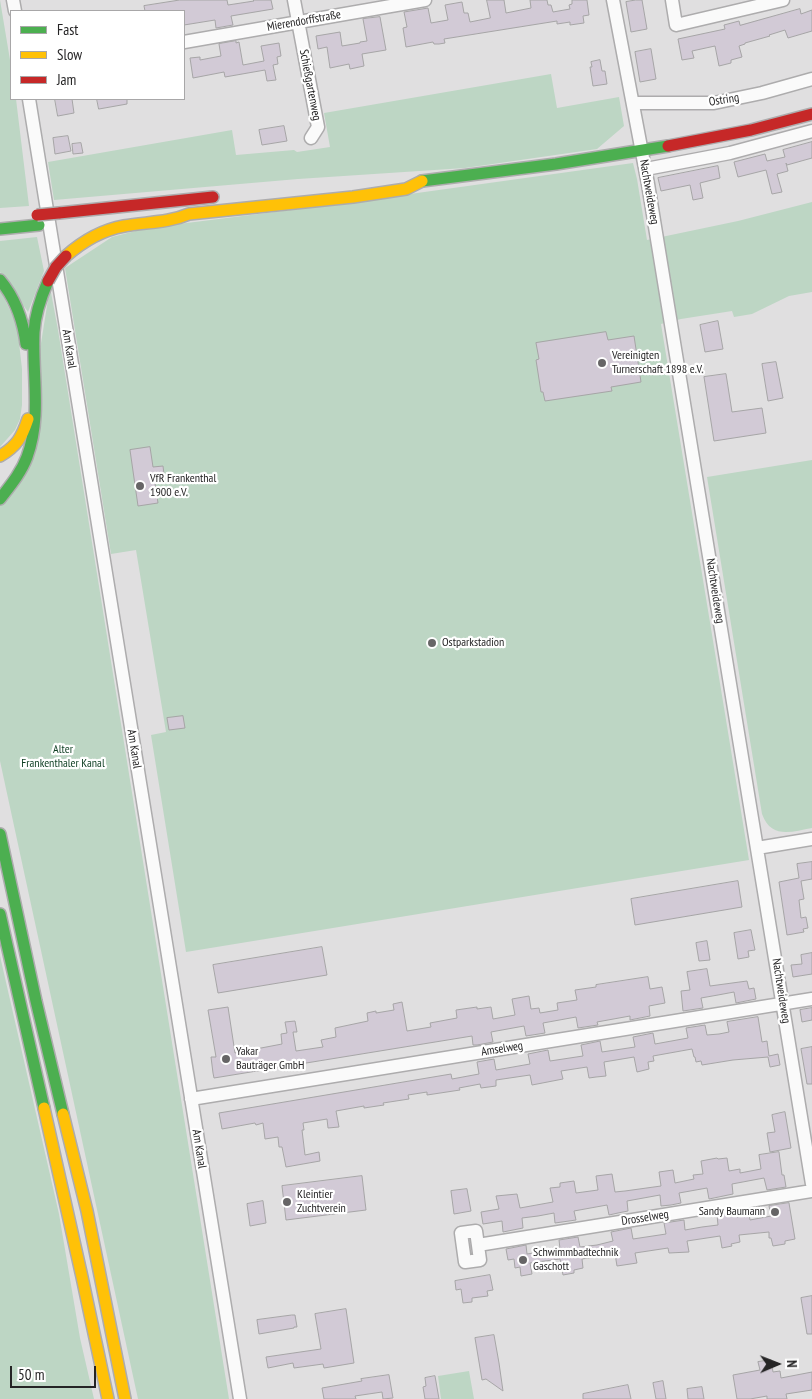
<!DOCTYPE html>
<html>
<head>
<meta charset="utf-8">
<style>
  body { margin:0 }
  #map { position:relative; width:812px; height:1399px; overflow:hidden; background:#e0dfe0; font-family:"PT Sans Narrow",sans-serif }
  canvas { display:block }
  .legend { position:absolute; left:10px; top:10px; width:175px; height:90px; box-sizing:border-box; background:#fff; border:1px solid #a8a7a8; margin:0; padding:6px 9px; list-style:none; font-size:15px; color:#252425 }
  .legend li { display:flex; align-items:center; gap:10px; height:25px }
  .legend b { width:25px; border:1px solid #a8a7a8 }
  .north { position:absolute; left:752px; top:1339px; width:50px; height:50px; -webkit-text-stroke:4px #fff; paint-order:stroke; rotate:89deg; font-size:14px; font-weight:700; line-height:20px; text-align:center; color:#252425 }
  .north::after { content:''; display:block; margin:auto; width:18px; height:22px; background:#252425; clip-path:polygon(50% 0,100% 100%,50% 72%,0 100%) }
  .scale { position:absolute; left:10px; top:1366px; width:86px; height:22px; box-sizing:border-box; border:2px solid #252425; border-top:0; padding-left:6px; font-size:15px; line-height:18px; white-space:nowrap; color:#252425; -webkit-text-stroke:4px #fff; paint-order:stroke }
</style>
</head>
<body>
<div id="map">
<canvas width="812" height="1399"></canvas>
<ul class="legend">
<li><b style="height:6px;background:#4caf50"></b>Fast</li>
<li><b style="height:6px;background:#ffc107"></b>Slow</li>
<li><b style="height:6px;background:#c62828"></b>Jam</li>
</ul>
<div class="north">N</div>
<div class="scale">50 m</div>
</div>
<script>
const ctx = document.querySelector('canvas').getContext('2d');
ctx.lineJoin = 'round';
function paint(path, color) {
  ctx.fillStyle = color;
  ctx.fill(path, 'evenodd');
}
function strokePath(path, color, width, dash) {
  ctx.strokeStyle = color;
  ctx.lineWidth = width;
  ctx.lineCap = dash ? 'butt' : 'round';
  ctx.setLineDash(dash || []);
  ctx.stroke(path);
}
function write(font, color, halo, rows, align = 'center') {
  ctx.font = font + ' "PT Sans Narrow",sans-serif';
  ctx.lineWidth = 4.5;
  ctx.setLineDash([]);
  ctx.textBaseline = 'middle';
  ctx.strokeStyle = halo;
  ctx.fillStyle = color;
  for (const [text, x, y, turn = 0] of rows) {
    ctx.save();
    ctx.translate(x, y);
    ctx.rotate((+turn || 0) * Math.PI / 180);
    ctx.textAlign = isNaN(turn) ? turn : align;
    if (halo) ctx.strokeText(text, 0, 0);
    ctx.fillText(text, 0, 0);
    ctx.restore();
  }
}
paint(new Path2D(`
  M0,0L11,66V99H16L29,206L0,208Z
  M551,74L557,108L619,97L624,126L597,149L465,168L298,179L54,200L48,162L232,130L236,155L294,150L297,152L330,147L324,113Z
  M633,163L637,179L647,240L738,221L812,202V292L789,296L752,314L734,317L732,311L681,319L661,324L749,860L186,952L151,735L166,732L136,550L111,554L65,268L112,237L147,228L338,204Z
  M37,237L44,271L28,312L0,272V241Z
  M50,287L58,330L229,1399H138L0,761V505L19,481Z
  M0,289L17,325L22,369V405L20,419L15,430L0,447Z
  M812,460V828C791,832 771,839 762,814L707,477Z
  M0,956L59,1214L80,1338L94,1399H0Z
  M469,1371L474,1399H441L438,1376Z`), '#bdd6c4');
const building = new Path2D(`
  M180,0H227L228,5L254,1L253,0H271L273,9L231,16L233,25L216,28L215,20L184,25V11H145L144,6Z
  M487,0H504L506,13L531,8L530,0H547L548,5H551L553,12L570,9L569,5L572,4V0H587L589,15L583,16L584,23L570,25V22L557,24V21L444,39L445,43L439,44H434L433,42L406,47L403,28L407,27L404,12L428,8L431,23L448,20L445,5L462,2L464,13H468L470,22L490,18Z
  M636,0H642L647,29L631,32L626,2Z
  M800,9L801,14L812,10V31L788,38L785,30L769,35L770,36L745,43V44L739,46L742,57L731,60V63L719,66L715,46L692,51L694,58L682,60L678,39L725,29L724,25L739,21L740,25Z
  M380,17L386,50L362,54L364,66L350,69L349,64L330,68L327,47L318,49L316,36L340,32L342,46L360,43V42L367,41L363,19Z
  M236,41V43L239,42L243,65L264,61L261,46L279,43L281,56L277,57L278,64L273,65L276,80L267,81L265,70L225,77L224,72L193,78L190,58L200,57V60L221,56L219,44Z
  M651,49L656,79L640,82L635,52Z
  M600,60L602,71H605L607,84L593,86L590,67H592L591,62Z
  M55,99H72L74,113L58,116Z
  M97,99H127V104L99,109Z
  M284,126L287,141L262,145L259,130Z
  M68,136L71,151L55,154L53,138Z
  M812,142V158L787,165L786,163L788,171L777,174L782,192L772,194L766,170L738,177L734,162L765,154L767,161L785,157L783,150Z
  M81,143L83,153L73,154L72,144Z
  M718,166L720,178L700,183L703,198L693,200L690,185L661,191L658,178Z
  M718,321L723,349L705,352L700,325Z
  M606,332L608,340L634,336L641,382L611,387L612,391L545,401L543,392H541L536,360L539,359L536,343Z
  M776,362L783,398L768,401L762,364Z
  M726,374L732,412L762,408L766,433L714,441L704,377Z
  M150,447L153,467L163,466L165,482L155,483L158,503L138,506L130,450Z
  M183,716L185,728L169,730L167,718Z
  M812,862V879L801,881L804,899L799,900L801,918L806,917L808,928L803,929L804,932L787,935L779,882L799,878L797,864Z
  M738,881L742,907L635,925L631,899Z
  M751,930L755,950L748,951L749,957L738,959L734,933Z
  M707,941L710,960L699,961L696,943Z
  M322,947L327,975L218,993L213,965Z
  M812,953V974L793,977L791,965L802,964L801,955Z
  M707,969L710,986L747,981L749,989L754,988L756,999L736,1003L734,992L718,995L701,998L703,1008L683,1011L681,991L690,990L687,972Z
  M648,977L650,989L662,987L665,1003L649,1006L650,1016L630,1020V1016L597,1022L598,1025L578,1028L576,1017L543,1023L545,1033L526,1036L524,1026L491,1032L493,1042L477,1045H473L472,1036L214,1078L213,1073L211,1057H216L208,1010L228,1007L235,1053L282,1044L281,1034L287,1033L285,1022L295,1021L297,1032H293L296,1051L323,1047L321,1040L336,1037L335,1028L368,1021L367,1013L376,1011V1013L394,1010L393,1004L402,1002L407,1031L431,1027L430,1023L457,1018L456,1010L477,1007V1009L491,1007L493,1019L515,1015L512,999L529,996L531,1009L539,1008L540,1013L558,1010L557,1003L577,1000L575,990L596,987V985Z
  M812,1008V1020L802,1022L800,1010Z
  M758,1017L762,1042L767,1041L769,1056L778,1054L780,1065L770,1067L768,1057L733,1060L702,1065L701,1061L696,1062L695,1057H694L692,1049L653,1056L654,1061L648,1062L649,1069L637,1072L634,1057L604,1062L606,1076L596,1077L589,1078L587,1067L561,1071L563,1079L532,1085L530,1075L496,1080V1086L481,1088L480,1084L459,1088L460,1090L427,1095V1092L408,1095L409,1099L383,1103L384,1105L364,1108V1106L336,1111L339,1127L328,1128L327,1119L303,1123L304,1130H302L305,1155L319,1152L320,1161L286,1167L282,1147H279L278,1137L265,1139L263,1123L256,1125L255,1123L222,1129L219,1113L451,1074L452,1079L479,1074L477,1062L494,1059L496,1070L530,1064L528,1054L548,1050L550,1061L583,1056L581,1045L600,1041L602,1052L635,1047L633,1037L653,1033L655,1044L688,1038L686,1028L705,1025L707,1035L719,1034L729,1032L727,1022Z
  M812,1047V1084H807L801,1049Z
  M785,1112L791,1148L770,1152L767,1133L775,1132L772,1115Z
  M779,1152L782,1175H784L786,1187L767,1190L764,1178L732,1184L733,1194L709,1199L707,1188L679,1193L681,1203L671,1205L661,1206L660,1195L627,1201L628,1211L618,1213L609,1215L607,1205L574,1211L576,1220L555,1223L554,1213L538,1216L522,1218L523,1228L503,1232L502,1221L483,1224L481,1212L499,1209L496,1196L517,1194L520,1208L553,1202L550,1188L560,1187V1183L574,1181L576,1193L598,1190L596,1176L612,1174L615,1192L625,1191L661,1186L659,1172L673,1170L675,1183L694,1179L693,1175L703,1174L701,1161L717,1158L718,1159L727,1158L729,1171L740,1169V1173L761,1169L759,1155Z
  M362,1176L366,1210L286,1220L282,1186Z
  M467,1189L471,1211L454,1214L451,1191Z
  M263,1201L266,1223L250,1226L247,1204Z
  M789,1203L795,1239L785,1241V1244L773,1246L771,1238H769V1232L739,1235L740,1242L731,1244L732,1246L722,1248L720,1236L687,1241L689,1252L669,1253L668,1248L635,1253L637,1263L617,1266L615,1254L582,1259L583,1268L574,1270V1273L563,1275L560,1259L530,1263L532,1274L521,1276L520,1267L515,1268L514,1259L508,1260L506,1249L526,1245L527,1254L560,1249L559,1240L578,1237L580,1247L597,1245L613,1241L611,1232L631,1228L633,1239L666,1234L664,1223L684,1220L685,1230L702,1227L718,1225L717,1215L736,1211L737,1217L749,1215L750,1220L771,1216L769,1206Z
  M490,1275L493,1290L487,1291L488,1296L472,1298V1302L463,1303L461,1289L456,1290L455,1281Z
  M812,1296V1334H807L801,1298Z
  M346,1309L354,1363L324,1368L323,1364L294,1368L293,1363L268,1368L266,1357L321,1349L315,1314Z
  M292,1315H295L297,1327H294V1328L259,1334L257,1320Z
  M494,1335L499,1363L503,1391L486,1379L482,1380L475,1338Z
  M771,1360L773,1372L780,1371L781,1378L812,1372V1390L786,1394L787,1399H767V1396L750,1399H737L733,1375L760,1370L758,1362Z
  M389,1375L393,1398L383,1399L382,1392L355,1396L356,1399H324L322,1388L362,1381L361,1379Z
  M435,1376L439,1399H425L423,1387L426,1386L425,1378Z
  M663,1381L666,1399H656L653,1383Z
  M628,1385L631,1399H583V1394Z
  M702,1387L704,1399H688L687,1389Z`);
paint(building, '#d2cad6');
strokePath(building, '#a6a5a6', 1);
const street = new Path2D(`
  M13,0L15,11
  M294,0L318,127L311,138
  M613,0L648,184L812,1184
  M672,0L676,25L783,0
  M184,42L425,0
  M29,99L240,1399
  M633,103H714L762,93L812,79
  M646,169L730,153L812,131
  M757,848L812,839
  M191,1099L812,999
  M476,1231L480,1260L465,1262L461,1233Z
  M478,1245L812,1191`);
const fast = new Path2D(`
  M422,181L556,164L668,146
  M0,229L39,225
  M0,280C16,299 23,320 26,344
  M0,499C10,486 21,473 27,457C42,416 32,375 34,332C35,314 41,297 48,281
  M0,834L36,1001L63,1114
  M0,914L44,1108`);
const slow = new Path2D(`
  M66,256C83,241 102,230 124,226C146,222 168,223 189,214L353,197L406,189L422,181
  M0,456C17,446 22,437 28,419
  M44,1108L82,1277L108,1399
  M63,1114L87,1211L125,1399`);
const jam = new Path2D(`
  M668,146L751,130L812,114
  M59,213L213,197`);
strokePath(street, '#adacad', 15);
strokePath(fast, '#adacad', 14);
strokePath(slow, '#adacad', 14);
strokePath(jam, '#adacad', 14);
strokePath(street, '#fafafa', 12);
strokePath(fast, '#4caf50', 11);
strokePath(slow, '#ffc107', 11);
strokePath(jam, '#c62828', 11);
const jamBridge = new Path2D(`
  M37,215L59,213
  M48,281L56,267L66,256`);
strokePath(jamBridge, '#adacad', 14, []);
strokePath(jamBridge, '#c62828', 11);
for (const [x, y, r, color] of [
  [602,363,5,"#666566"],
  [140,486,5,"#666566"],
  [432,643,5,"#666566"],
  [226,1059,5,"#666566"],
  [287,1202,5,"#666566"],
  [775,1212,5,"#666566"],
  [523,1260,5,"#666566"]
]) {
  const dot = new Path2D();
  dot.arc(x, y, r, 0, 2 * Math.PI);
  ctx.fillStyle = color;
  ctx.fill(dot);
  strokePath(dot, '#fff', 2);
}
write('12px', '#252425', '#fff', [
  ["Mierendorffstraße",304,21,-10],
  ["Schießgartenweg",310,85,79],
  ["Ostring",724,100,-9],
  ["Nachtweideweg",649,192,80],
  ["Am Kanal",69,349,81],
  ["Nachtweideweg",715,591,81],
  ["Am Kanal",134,749,81],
  ["Nachtweideweg",781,991,81],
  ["Amselweg",502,1049,-9],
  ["Am Kanal",199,1149,81],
  ["Drosselweg",645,1218,-9]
]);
write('12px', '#252425', '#fff', [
  ["Vereinigten",612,356],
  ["Turnerschaft 1898 e.V.",612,370],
  ["VfR Frankenthal",150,479],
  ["1900 e.V.",150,493],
  ["Ostparkstadion",442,643],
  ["Yakar",236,1052],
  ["Bauträger GmbH",236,1066],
  ["Kleintier",297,1195],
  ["Zuchtverein",297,1209],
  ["Sandy Baumann",765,1212,"right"],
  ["Schwimmbadtechnik",533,1253],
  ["Gaschott",533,1267]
], 'left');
write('12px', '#0e3e22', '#fff', [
  ["Alter",63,750],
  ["Frankenthaler Kanal",63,764]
]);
</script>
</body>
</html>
